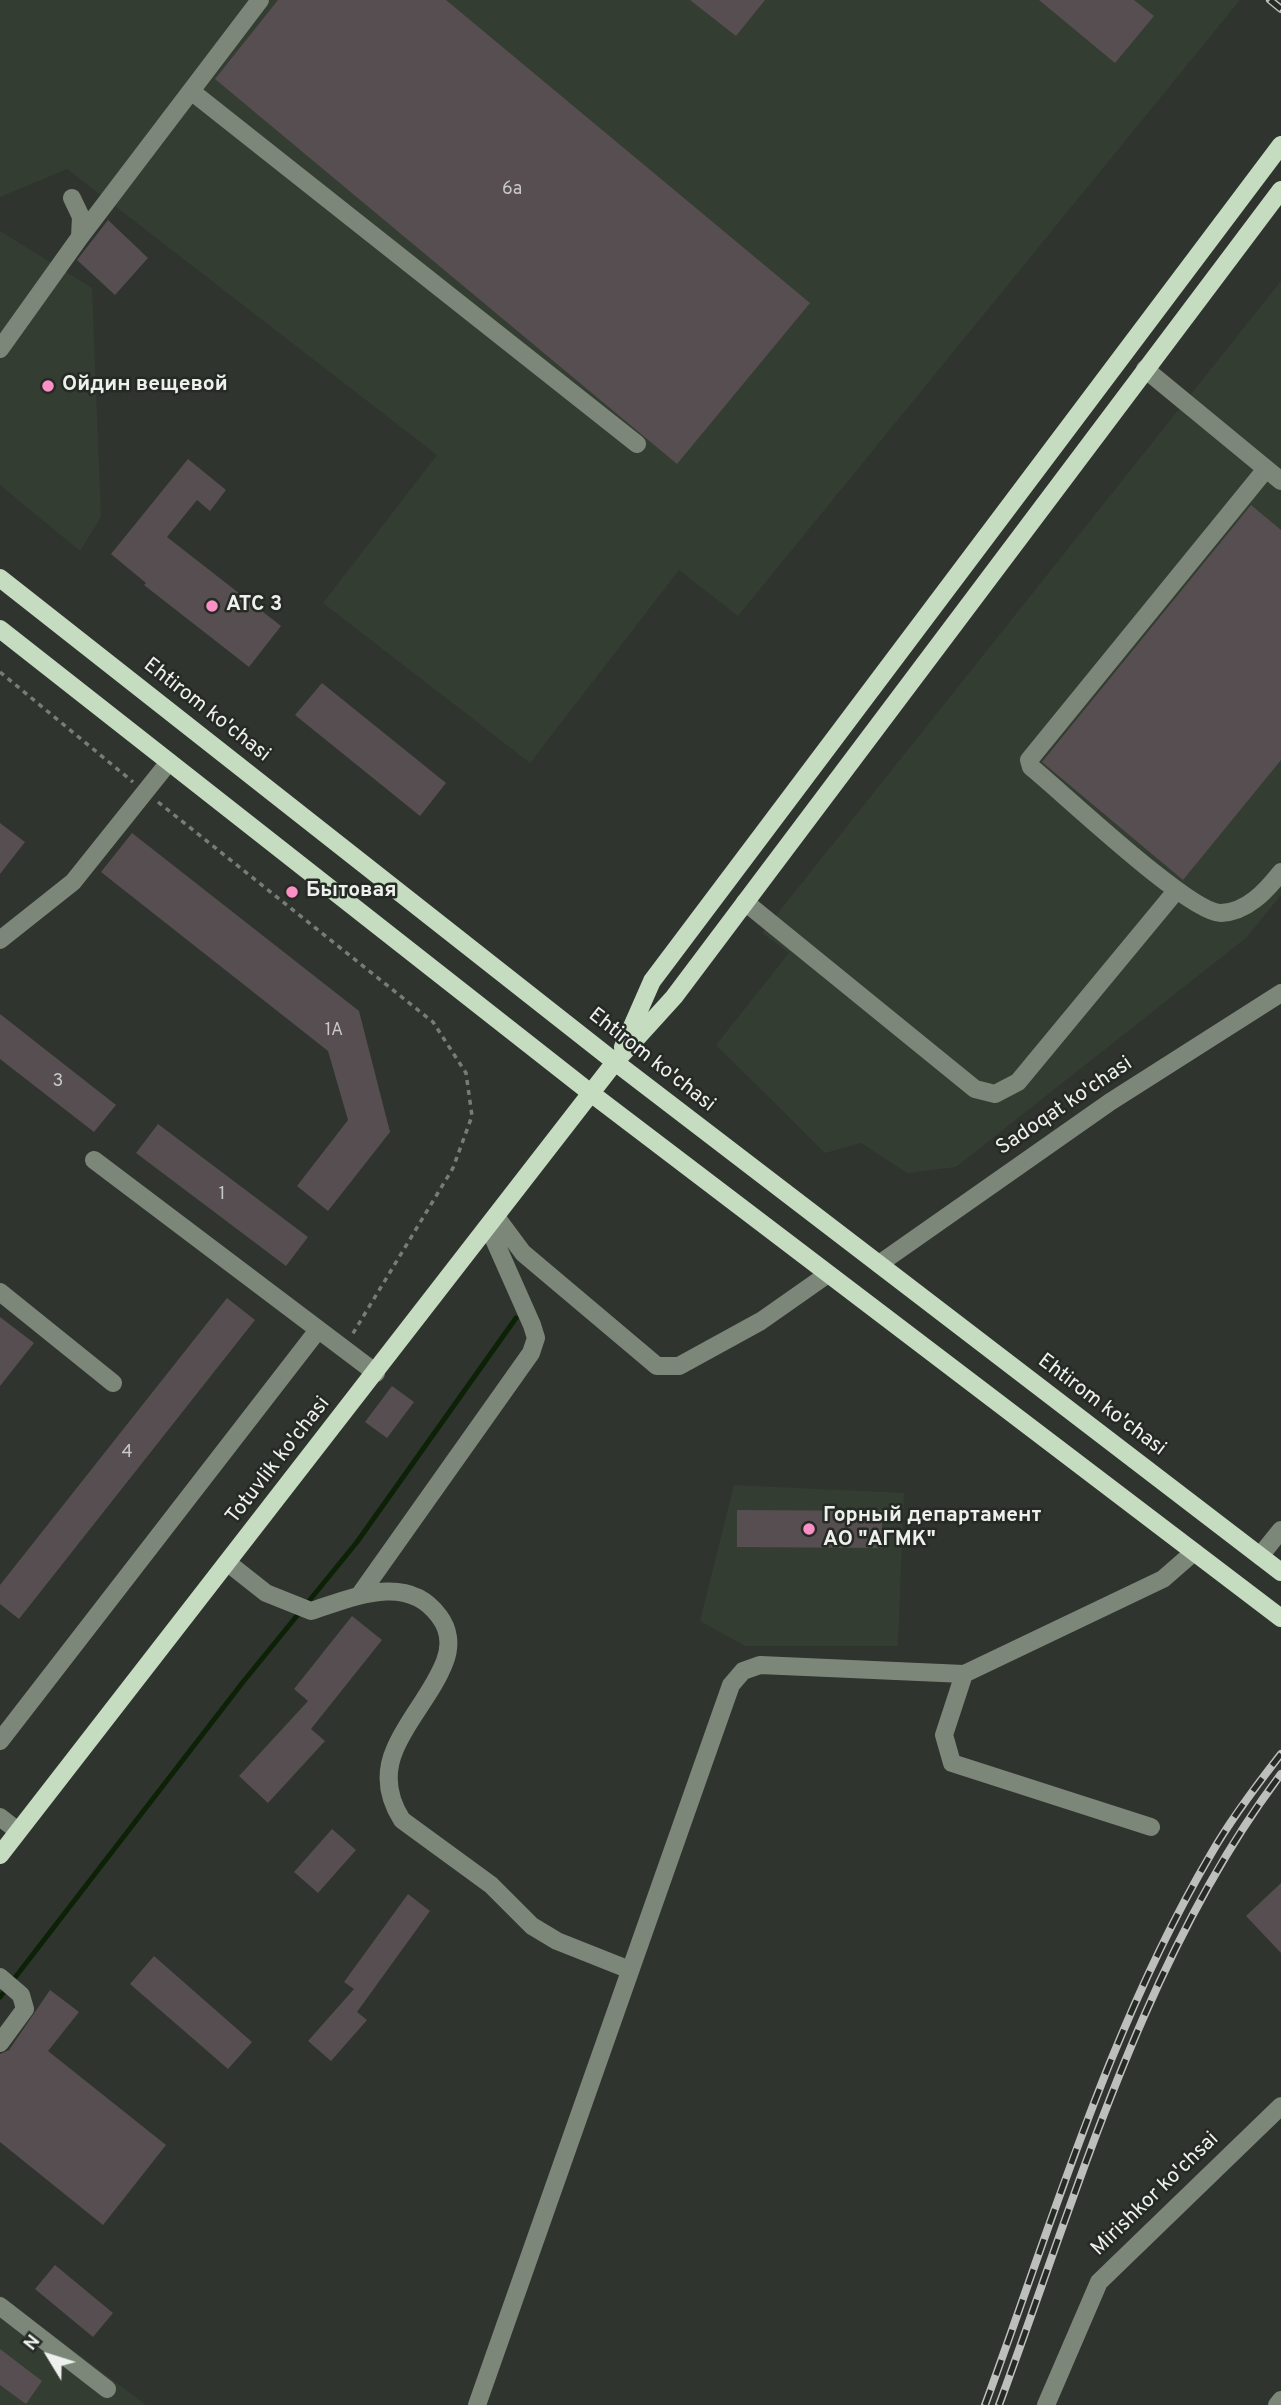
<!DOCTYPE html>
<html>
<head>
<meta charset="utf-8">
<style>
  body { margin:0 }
  #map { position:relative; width:1281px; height:2405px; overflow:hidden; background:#2f342e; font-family:Overpass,sans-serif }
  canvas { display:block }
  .north { position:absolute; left:14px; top:2321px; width:70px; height:70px; -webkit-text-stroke:5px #252a24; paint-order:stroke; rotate:308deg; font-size:19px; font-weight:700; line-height:28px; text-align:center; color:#edf0ec }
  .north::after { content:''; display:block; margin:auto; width:24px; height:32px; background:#edf0ec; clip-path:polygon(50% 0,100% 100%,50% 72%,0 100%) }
</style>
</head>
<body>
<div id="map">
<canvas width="1281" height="2405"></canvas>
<div class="north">N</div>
</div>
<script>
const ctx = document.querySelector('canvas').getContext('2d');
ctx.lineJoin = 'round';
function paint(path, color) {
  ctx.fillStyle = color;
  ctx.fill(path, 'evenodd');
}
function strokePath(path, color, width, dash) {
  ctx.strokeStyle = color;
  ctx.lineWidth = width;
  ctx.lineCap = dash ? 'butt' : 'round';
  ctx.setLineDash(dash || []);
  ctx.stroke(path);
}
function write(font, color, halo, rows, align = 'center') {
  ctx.font = font + ' Overpass,sans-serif';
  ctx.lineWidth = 5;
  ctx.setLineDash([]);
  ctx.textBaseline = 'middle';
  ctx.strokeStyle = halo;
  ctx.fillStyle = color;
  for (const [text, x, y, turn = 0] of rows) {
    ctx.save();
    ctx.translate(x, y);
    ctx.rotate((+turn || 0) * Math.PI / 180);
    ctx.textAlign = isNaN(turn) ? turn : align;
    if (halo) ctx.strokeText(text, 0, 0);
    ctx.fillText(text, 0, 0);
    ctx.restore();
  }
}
paint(new Path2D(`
  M0,0H1240L738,616L679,570L530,763L323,603L437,455L67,169L0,197Z
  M0,231L92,288L101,517L80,551L0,485Z
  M1281,281V895L1246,938L956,1167L907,1173L861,1143L825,1153L716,1045L789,953L762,933Z
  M734,1485L904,1493L898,1646H745L700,1621Z
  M0,2295L146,2405H0Z`), '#343d31');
strokePath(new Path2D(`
  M0,1997L243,1682L357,1542L516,1318`), '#0d2107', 5);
paint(new Path2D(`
  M278,0H446L810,303L677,464L215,79Z
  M690,0H765L736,36Z
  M1039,0H1134L1154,16L1115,63Z
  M108,220L148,258L115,295L77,260Z
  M188,459L226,490L210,511L197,500L167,537L281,626L249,667L144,585L146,583L111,554Z
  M1251,505L1281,530V760L1183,880L1042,762Z
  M322,683L446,783L420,816L295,715Z
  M0,823L25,842L0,874Z
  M132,833L359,1011L390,1132L328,1211L297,1186L348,1120L328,1051L101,872Z
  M0,1014L116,1105L94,1132L0,1059Z
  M158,1124L308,1237L286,1266L136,1153Z
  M227,1298L255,1320L19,1619L0,1604V1585Z
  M0,1317L34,1343L0,1386Z
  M392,1386L414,1402L387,1438L365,1422Z
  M737,1510L882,1511V1548L737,1547Z
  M352,1616L382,1640L311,1729L325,1741L268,1803L239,1776L308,1701L294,1689Z
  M332,1829L356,1850L318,1893L294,1872Z
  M1281,1883V1953L1246,1916Z
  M408,1894L430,1911L357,2012L367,2020L331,2061L308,2041L354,1989L344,1982Z
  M154,1956L252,2042L228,2069L130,1984Z
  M50,1990L79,2012L48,2051L166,2145L103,2225L0,2142V2054L9,2050Z
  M55,2265L113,2313L93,2337L35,2289Z
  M0,2349L42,2381L26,2404L0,2385Z`), '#574e52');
strokePath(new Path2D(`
  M0,672L133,782
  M158,802L433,1022L466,1073L472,1116L453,1168L352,1335`), '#787c77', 3.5, [5, 5]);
strokePath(new Path2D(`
  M191,91L637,444
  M80,237L260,0
  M0,349L80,237L81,217L72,198
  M1145,369L1281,481
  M1266,469L1029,760L1031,767C1062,792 1190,914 1221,913C1247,912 1266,891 1281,872
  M745,902L975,1089L995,1094L1018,1082L1176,891
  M0,940L73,882L169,762
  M94,1160L376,1373
  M497,1218L523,1253L657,1366H679L761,1321L828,1274
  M879,1264L1110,1102L1281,993
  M0,1292L113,1383
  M1260,1556L1281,1530
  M228,1563L266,1593L311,1611C352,1598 407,1572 439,1616C449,1629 451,1645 445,1661C433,1693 408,1718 395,1749C384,1774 388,1798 402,1820L491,1885L532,1926L557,1941L630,1970
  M361,1593L531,1353L536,1338L532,1325L489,1228
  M964,1674L944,1735L952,1763L1151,1827
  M0,1741L318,1330
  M0,1817L18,1831
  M0,1977L21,1995L25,2009L0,2043
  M0,2306L107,2389
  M477,2405L731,1685L743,1671L760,1665L964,1674L1163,1579L1194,1552
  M1046,2405L1099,2282L1281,2106
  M1277,2405L1281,2400`), '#7c8779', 18);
strokePath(new Path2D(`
  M0,578L615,1062L1281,1572
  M0,629L592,1094L1281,1618
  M623,1047L652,981L1281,145
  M0,1855L615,1062L674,997L1281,190`), '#c5dcc0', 18);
const rail = new Path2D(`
  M1270,0L1281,9
  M985,2405C1052,2223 1112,2021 1211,1854C1231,1819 1256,1786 1281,1754
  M999,2405C1077,2194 1145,1954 1281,1774`);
strokePath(rail, '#bcbfbb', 8);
strokePath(rail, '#252a24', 5, [16]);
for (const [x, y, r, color] of [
  [48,386,7,"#fb8fc6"],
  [212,606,7,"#fb8fc6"],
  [292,892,7,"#fb8fc6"],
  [809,1529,7,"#fb8fc6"]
]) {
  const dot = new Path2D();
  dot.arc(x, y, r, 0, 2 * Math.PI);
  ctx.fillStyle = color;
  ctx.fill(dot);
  strokePath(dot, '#252a24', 2.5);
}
write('18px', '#c8c8c6', null, [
  ["6а",512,190],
  ["1А",334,1031],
  ["3",58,1082],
  ["1",222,1195],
  ["4",127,1453]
]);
write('bold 21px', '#edf0ec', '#252a24', [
  ["Ойдин вещевой",62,386],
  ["АТС 3",226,606],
  ["Бытовая",306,892],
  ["Горный департамент",823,1517],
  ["АО \"АГМК\"",823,1541]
], 'left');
write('21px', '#edf0ec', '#252a24', [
  ["Ehtirom ko'chasi",206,711,38],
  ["Ehtirom ko'chasi",651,1061,38],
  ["Sadoqat ko'chasi",1065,1107,-34],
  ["Ehtirom ko'chasi",1101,1406,37],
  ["Totuvlik ko'chasi",279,1461,-52],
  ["Mirishkor ko'chsai",1156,2195,-44]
]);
</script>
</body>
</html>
